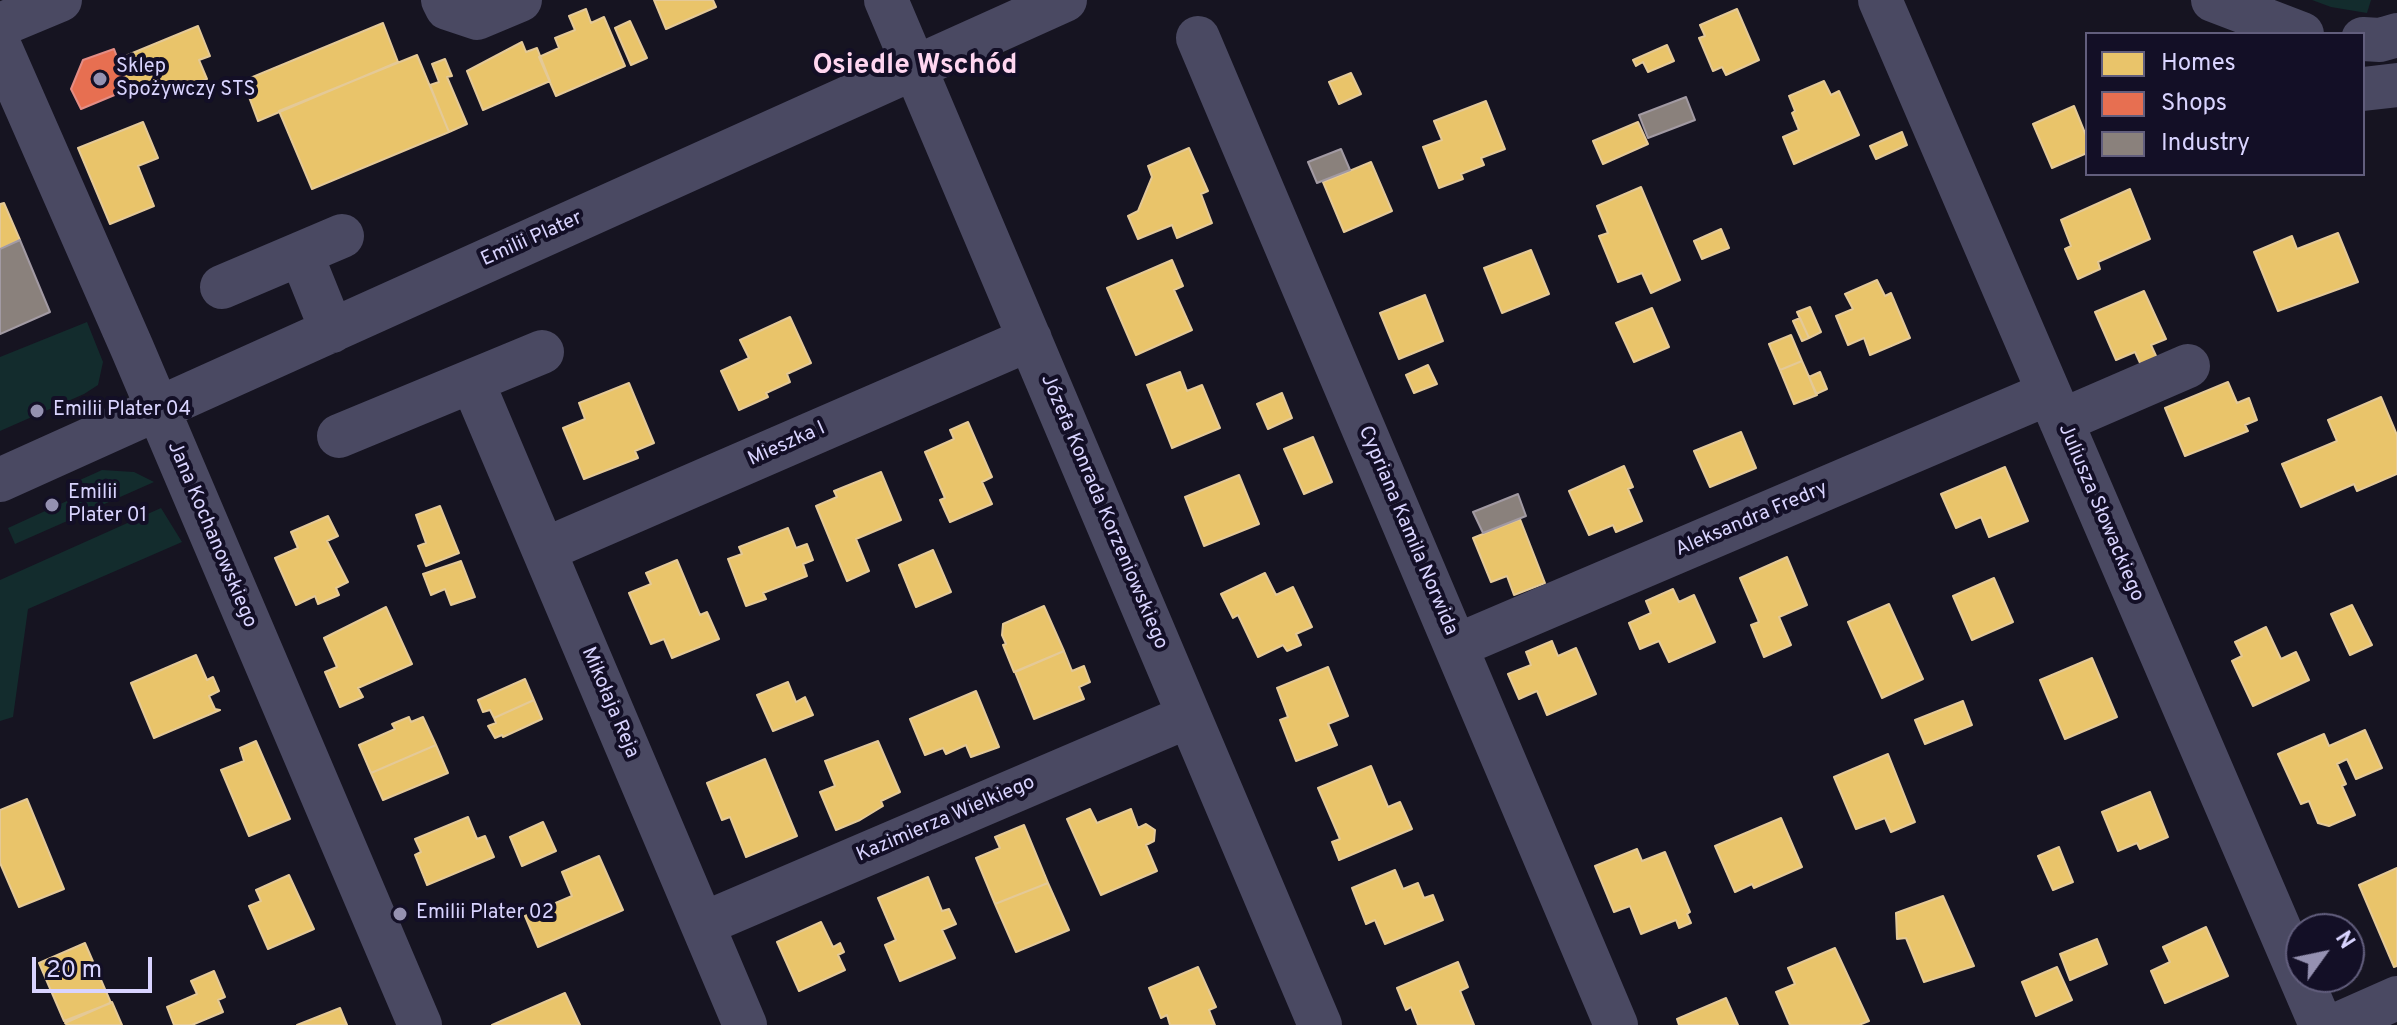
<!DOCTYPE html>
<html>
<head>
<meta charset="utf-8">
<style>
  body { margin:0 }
  #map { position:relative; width:2397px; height:1025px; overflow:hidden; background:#161421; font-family:Overpass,sans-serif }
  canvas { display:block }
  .legend { position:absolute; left:2085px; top:32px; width:280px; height:144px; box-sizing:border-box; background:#130f26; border:2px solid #625e7d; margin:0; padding:10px 14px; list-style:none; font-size:24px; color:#d9d4ff }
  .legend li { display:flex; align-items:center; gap:16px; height:40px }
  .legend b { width:40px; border:2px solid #625e7d }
  .north { position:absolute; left:2285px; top:913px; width:80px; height:80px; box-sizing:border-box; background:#130f26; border:2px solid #625e7d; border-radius:50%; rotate:57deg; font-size:22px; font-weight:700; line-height:32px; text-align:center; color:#d9d4ff }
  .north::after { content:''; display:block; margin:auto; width:28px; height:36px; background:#9591b1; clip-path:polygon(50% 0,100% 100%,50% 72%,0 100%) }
  .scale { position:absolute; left:32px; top:957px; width:120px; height:36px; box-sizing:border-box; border:4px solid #d9d4ff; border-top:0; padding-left:10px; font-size:24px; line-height:28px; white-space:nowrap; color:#d9d4ff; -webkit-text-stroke:6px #130f26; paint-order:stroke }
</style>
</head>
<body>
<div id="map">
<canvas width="2397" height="1025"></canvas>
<ul class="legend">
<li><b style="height:22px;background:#e9c46a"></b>Homes</li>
<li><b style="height:22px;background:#e76f51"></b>Shops</li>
<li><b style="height:22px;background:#8a817c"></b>Industry</li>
</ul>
<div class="north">N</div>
<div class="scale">20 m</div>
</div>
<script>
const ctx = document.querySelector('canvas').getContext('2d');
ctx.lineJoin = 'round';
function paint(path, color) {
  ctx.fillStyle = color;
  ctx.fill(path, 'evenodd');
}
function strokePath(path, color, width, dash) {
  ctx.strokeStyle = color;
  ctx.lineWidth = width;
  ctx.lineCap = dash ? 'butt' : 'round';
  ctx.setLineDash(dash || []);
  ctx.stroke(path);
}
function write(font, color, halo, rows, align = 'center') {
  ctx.font = font + ' Overpass,sans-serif';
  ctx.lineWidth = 8;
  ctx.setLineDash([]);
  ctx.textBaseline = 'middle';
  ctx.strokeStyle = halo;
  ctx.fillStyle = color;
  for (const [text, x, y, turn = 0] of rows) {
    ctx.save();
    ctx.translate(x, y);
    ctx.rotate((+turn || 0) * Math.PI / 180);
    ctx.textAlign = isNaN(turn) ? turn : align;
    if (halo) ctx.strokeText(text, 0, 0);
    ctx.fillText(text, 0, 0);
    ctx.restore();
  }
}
paint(new Path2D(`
  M2312,0H2371L2367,13L2331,7Z
  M87,322L103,362L98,385L84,394L0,431V357Z
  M102,470L134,472L154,482L84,513L71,484Z
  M67,501L74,518L15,544L8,528Z
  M161,508L182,542L28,609L13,717L0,721V580Z`), '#132c2d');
const homes = new Path2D(`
  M654,0H713L716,7L666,29Z
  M586,9L591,23L604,17L625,66L556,96L539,57L559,48L555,38L575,30L569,16Z
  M1737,9L1759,60L1726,75L1722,67L1713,71L1699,38L1705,36L1700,25Z
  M630,21L647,58L631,65L615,28Z
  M383,23L398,62L258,121L243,81Z
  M198,26L210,56L199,60L207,79L171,94L170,90L129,89L118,59Z
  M522,42L526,52L537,48L550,81L483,110L467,71Z
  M1667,45L1674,61L1648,72L1643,62L1636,66L1633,60Z
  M417,55L449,132L312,189L279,111Z
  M445,59L452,76L447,77L467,124L449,132L430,85L439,82L432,64Z
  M1351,73L1361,94L1339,104L1329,82Z
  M1824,81L1831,95L1839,91L1859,135L1794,164L1783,137L1799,130L1792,113L1795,111L1789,96Z
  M1486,101L1505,149L1481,158L1484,165L1461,174L1463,179L1439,188L1423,147L1442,140L1434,121Z
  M2074,106L2087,138V153L2052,168L2033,124Z
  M143,122L158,158L138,166L154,206L110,224L78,148Z
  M1638,122L1648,144L1603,164L1593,141Z
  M1902,132L1907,145L1876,159L1870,146Z
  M1189,148L1208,191L1201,194L1212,223L1177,238L1172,225L1138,239L1128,216L1138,211L1152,177L1148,166Z
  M1371,162L1392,211L1344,232L1323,182Z
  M1641,187L1680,280L1651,293L1642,273L1618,282L1599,236L1608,233L1597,206Z
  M2130,189L2150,239L2098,262L2100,269L2078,279L2065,249L2071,246L2061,220Z
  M4,203L20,240L0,249V204Z
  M1721,229L1729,248L1702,259L1694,241Z
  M2338,233L2358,282L2278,311L2254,252L2292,236L2297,249Z
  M1531,250L1549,294L1502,313L1484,268Z
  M1172,260L1183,286L1174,290L1192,330L1136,355L1107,288Z
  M1877,280L1885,296L1891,293L1910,338L1870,355L1864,338L1848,345L1836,316L1853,309L1845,294Z
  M2144,291L2166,339L2151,345L2157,358L2141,365L2135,352L2116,360L2095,312Z
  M1425,295L1443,341L1399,359L1380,313Z
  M1810,307L1821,332L1809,338L1797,312Z
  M1652,308L1669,347L1634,362L1616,323Z
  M790,317L811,363L787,374L790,382L766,393L768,397L739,410L721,371L749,358L740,340Z
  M1800,318L1809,338L1802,341L1793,321Z
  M1791,335L1802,361L1780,370L1769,344Z
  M1802,361L1817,395L1794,404L1780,370Z
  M1428,365L1437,384L1414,393L1406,375Z
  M1180,372L1187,391L1202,385L1220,428L1172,448L1147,385Z
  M1820,372L1827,389L1816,394L1809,377Z
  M2228,382L2237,403L2249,398L2257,420L2245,425L2248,431L2185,456L2165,408Z
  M629,383L654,443L635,451L638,458L584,479L563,428L585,419L579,403Z
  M1282,393L1292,418L1268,429L1257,404Z
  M2381,397L2397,435V474L2357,491L2354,484L2301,507L2282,464L2337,441L2328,420Z
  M968,422L992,477L982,482L992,504L950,522L940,500L945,498L925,452L954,439L950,430Z
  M1741,432L1756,468L1710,487L1694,451Z
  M1313,437L1332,482L1304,494L1284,449Z
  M1624,466L1633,487L1628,489L1642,521L1616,532L1613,525L1589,535L1569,491Z
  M2005,467L2028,521L1989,537L1981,517L1956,528L1941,494Z
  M881,472L901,520L856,539L869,571L847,581L816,506L837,497L834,491Z
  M1239,475L1259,524L1204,546L1185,497Z
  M440,506L459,553L426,566L418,546L426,543L416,515Z
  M328,516L338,536L327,541L348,582L336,588L339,595L318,604L315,596L296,605L275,558L298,548L291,532Z
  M1520,519L1545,583L1514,595L1507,576L1491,582L1473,538Z
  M788,528L796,548L807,544L813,560L803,564L807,576L763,593L766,599L746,606L728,559L742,554L739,547Z
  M933,550L951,592L916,607L899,565Z
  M1787,557L1807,605L1779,617L1791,645L1764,657L1751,625L1759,622L1740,578Z
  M677,560L700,615L707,612L719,639L672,658L664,639L651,644L629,593L651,584L646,573Z
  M461,561L475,597L451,605L445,589L431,595L423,574Z
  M1265,573L1276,595L1293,587L1312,627L1296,634L1301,645L1287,651L1283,645L1258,657L1238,615L1233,618L1221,594Z
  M1994,578L2013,622L1972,640L1953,596Z
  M1673,589L1679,602L1694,595L1715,642L1669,662L1659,641L1640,649L1629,623L1651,613L1646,601Z
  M1889,604L1923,679L1882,698L1848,622Z
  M2352,605L2372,645L2350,655L2331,614Z
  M1044,606L1064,651L1014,672L1003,645L1006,644L1002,635L1003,624Z
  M386,607L412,664L358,688L363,697L340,707L325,672L337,667L324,638Z
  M2266,627L2281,659L2296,652L2309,680L2253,706L2232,661L2242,656L2235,642Z
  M1552,641L1558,656L1576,648L1596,694L1547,715L1537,691L1519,699L1508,674L1531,665L1526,652Z
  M1064,651L1072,671L1084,666L1090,682L1079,687L1084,699L1034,719L1015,672Z
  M196,655L207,680L213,677L219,691L209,696L215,709L220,710L154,738L131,683Z
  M2092,658L2117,717L2065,739L2040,680Z
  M1328,667L1348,716L1328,724L1337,745L1296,761L1280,720L1288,717L1277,688Z
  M525,679L534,700L494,718L490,710L483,712L478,700Z
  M788,682L796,702L805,697L813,715L773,731L757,695Z
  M976,691L999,747L971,757L966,745L946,754L943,748L925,755L910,719Z
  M534,700L542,719L503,737L502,735L495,738L488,726L496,723L494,718Z
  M1963,701L1972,725L1925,744L1915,720Z
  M409,717L411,722L423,717L436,745L371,773L359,745L395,729L392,724Z
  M2365,730L2382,768L2356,779L2347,759L2337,764L2346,784L2342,786L2355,815L2329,826L2318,823L2309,801L2301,804L2278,754L2324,734L2329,746Z
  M256,741L290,819L249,836L221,770L244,761L240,748Z
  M878,741L900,792L881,801L883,806L860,820L836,830L820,792L835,786L825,761Z
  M436,745L448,773L383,800L371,773Z
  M1888,754L1915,822L1891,832L1885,818L1856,829L1834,777Z
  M765,759L797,836L746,857L730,817L722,820L707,783Z
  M1371,766L1388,807L1400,802L1412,829L1339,860L1332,842L1340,839L1318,788Z
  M2150,792L2168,837L2140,849L2137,843L2118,851L2102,812Z
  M27,799L64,889L19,907L0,863V810Z
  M1090,809L1097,823L1131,809L1138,828L1146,824L1155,830L1154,841L1146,845L1157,871L1101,895L1067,819Z
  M468,817L477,839L485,836L494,857L427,885L415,855L421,852L415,839Z
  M1781,818L1802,867L1754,888L1752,884L1735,892L1715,846Z
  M543,822L556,851L522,866L510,837Z
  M1024,825L1048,883L995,904L976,858L1000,848L995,837Z
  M2059,847L2073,882L2053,890L2038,856Z
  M1637,849L1642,861L1665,852L1690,912L1687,914L1691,923L1679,928L1676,920L1641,934L1630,906L1614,912L1595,866Z
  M599,856L623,910L538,947L525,916L572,896L562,872Z
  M2397,868V966L2394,967L2359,885Z
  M1395,870L1403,889L1418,883L1424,898L1433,895L1443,920L1385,944L1375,920L1366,924L1352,888Z
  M289,875L314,929L268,949L249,906L261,901L256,890Z
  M928,877L942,911L949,909L956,924L942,930L955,958L900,981L885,945L896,940L878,898Z
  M1048,883L1069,930L1016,952L995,904Z
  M1943,896L1974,966L1924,982L1906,938L1897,939L1896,913Z
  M821,922L833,947L840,943L844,952L838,955L845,970L799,991L777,942Z
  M2206,927L2228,976L2165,1003L2151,971L2170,962L2163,947Z
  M2097,939L2107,964L2070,980L2060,954Z
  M85,943L111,1003L64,1021L39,963Z
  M1835,948L1869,1021L1859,1025H1790L1776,992L1795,984L1788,968Z
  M1458,962L1468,987L1460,991L1474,1025H1418L1411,1007L1406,1010L1397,988Z
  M1198,967L1216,1007L1209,1010L1215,1025H1170L1167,1015L1161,1018L1149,988Z
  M2057,967L2072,1000L2036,1016L2022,982Z
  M214,971L225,997L218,1000L223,1012L192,1025H174L167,1007L197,994L191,981Z
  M565,993L580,1025H492Z
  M1726,998L1738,1025H1679L1677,1019Z
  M112,1002L122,1025H67L65,1023Z
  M340,1008L347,1025H297Z`);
paint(homes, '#e9c46a');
strokePath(homes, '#e4c997', 2);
const shops = new Path2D(`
  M114,49L129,89L81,109L71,89L83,60Z`);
paint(shops, '#e76f51');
strokePath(shops, '#e38d85', 2);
const industry = new Path2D(`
  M1686,97L1695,120L1648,138L1639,115Z
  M1341,149L1350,170L1317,183L1308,162Z
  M20,240L50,312L0,334V249Z
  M1518,494L1526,516L1483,533L1473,512Z`);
paint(industry, '#8a817c');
strokePath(industry, '#a29aa3', 2);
strokePath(new Path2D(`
  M443,0L447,8L477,18L520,0
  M886,0L1320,1025
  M1880,0L2321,1025
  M2213,0L2302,34
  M0,25L60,0
  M1198,38L1616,1025
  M2363,39L2380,40L2397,35
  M0,47L132,348L420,1025
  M2363,89L2397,85
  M301,254L332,331
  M222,287L342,236
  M472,381L745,1025
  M2061,421L2188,366
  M339,436L542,352
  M0,480L1065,0
  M544,550L1030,339
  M1456,646L2049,393
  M703,924L1189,716
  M2336,1025L2397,998`), '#4a4962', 44);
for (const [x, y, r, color] of [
  [100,79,8,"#9591b1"],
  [37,411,8,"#9591b1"],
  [52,505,8,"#9591b1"],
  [400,914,8,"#9591b1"]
]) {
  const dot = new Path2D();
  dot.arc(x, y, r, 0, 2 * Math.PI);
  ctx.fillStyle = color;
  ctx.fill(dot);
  strokePath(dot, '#130f26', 3);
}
write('20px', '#d9d4ff', '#130f26', [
  ["Sklep",116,68],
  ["Spożywczy STS",116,91],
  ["Emilii Plater 04",53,411],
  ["Emilii",68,494],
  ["Plater 01",68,517],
  ["Emilii Plater 02",416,914]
], 'left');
write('20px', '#d9d4ff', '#130f26', [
  ["Emilii Plater",532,240,-24],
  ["Mieszka I",787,445,-24],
  ["Józefa Konrada Korzeniowskiego",1103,512,67],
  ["Juliusza Słowackiego",2100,513,67],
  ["Aleksandra Fredry",1752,520,-23],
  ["Cypriana Kamila Norwida",1407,531,67],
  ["Jana Kochanowskiego",211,535,67],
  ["Mikołaja Reja",609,703,67],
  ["Kazimierza Wielkiego",946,820,-23]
]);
write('bold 28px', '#ffd6f0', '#130f26', [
  ["Osiedle Wschód",915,67]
]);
</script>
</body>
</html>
